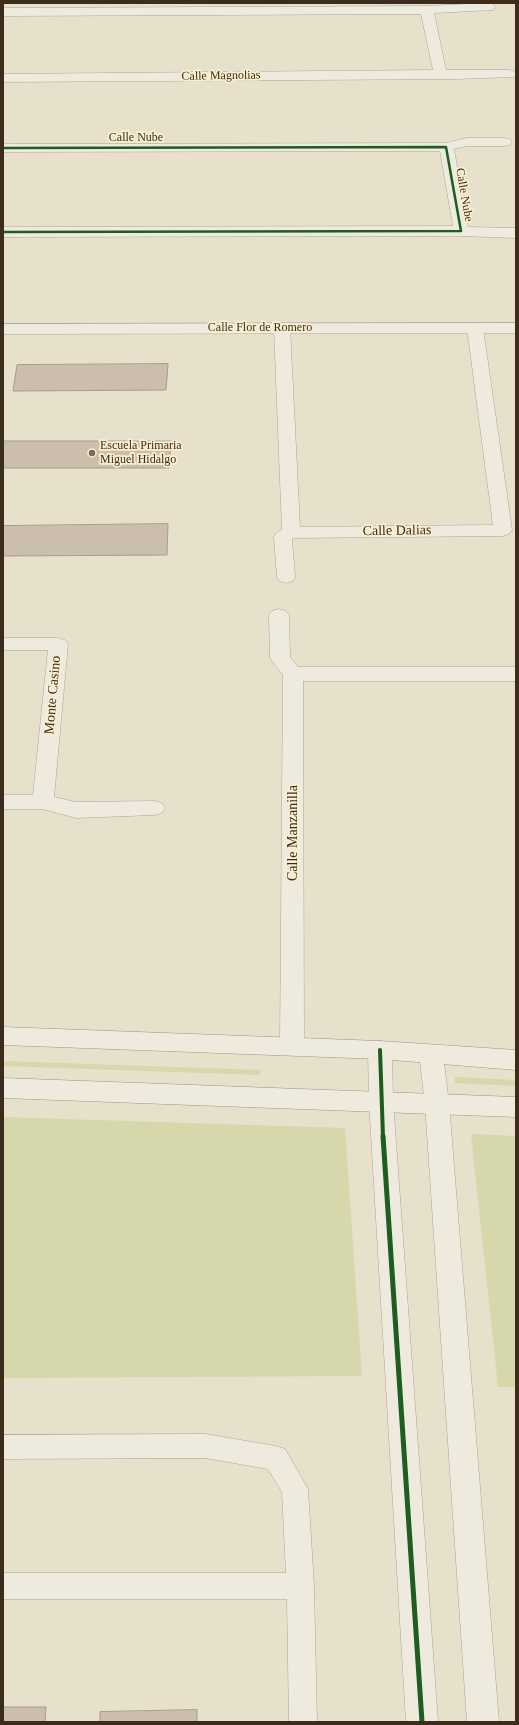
<!DOCTYPE html>
<html>
<head>
<meta charset="utf-8">
<style>
  body { margin:0 }
  #map { position:relative; width:519px; height:1725px; overflow:hidden; background:#e7e0cb; font-family:Georgia,serif }
  canvas { display:block }
  .frame { position:absolute; inset:0; border:4px solid #3c2c1b; pointer-events:none }
</style>
</head>
<body>
<div id="map">
<canvas width="519" height="1725"></canvas>
<div class="frame"></div>
</div>
<script>
const ctx = document.querySelector('canvas').getContext('2d');
ctx.lineJoin = 'round';
function paint(path, color) {
  ctx.fillStyle = color;
  ctx.fill(path, 'evenodd');
}
function strokePath(path, color, width, dash) {
  ctx.strokeStyle = color;
  ctx.lineWidth = width;
  ctx.lineCap = dash ? 'butt' : 'round';
  ctx.setLineDash(dash || []);
  ctx.stroke(path);
}
function write(font, color, halo, rows, align = 'center') {
  ctx.font = font + ' Georgia,serif';
  ctx.lineWidth = 3.5;
  ctx.setLineDash([]);
  ctx.textBaseline = 'middle';
  ctx.strokeStyle = halo;
  ctx.fillStyle = color;
  for (const [text, x, y, turn = 0] of rows) {
    ctx.save();
    ctx.translate(x, y);
    ctx.rotate((+turn || 0) * Math.PI / 180);
    ctx.textAlign = isNaN(turn) ? turn : align;
    if (halo) ctx.strokeText(text, 0, 0);
    ctx.fillText(text, 0, 0);
    ctx.restore();
  }
}
paint(new Path2D(`
  M3,1061L261,1070L260,1075L3,1066Z
  M455,1077L516,1080V1086L455,1083Z
  M3,1117L345,1128L362,1376L3,1378Z
  M471,1134L516,1136V1387H498Z`), '#d6d8ac');
const building = new Path2D(`
  M168,364L166,390L13,391L17,365Z
  M3,441H171L169,468H3Z
  M168,524L167,555L3,556V526Z
  M3,1707H46L45,1722H3Z
  M197,1710V1722H100V1712Z`);
paint(building, '#ccbeac');
strokePath(building, '#a79b8a', 1);
const service = new Path2D(`
  M205,1434L276,1446L285,1449L308,1489L314,1586L317,1722H289L287,1599H3V1573H286L282,1492L268,1469L205,1458L3,1459V1435Z`);
const minor = new Path2D(`
  M489,3L493,4L495,7L493,10L434,13L446,70H509L514,71L516,74L514,77L456,79L3,82V74L433,70L421,14L3,16V8L427,6Z
  M467,138H505L510,139L512,142L510,145L505,146H467L454,149L468,227L516,228V238L461,236L3,237V227L453,226L440,151L3,152V144L446,143Z
  M282,323L288,325L290,328L300,527L493,525L467,328L469,325L475,323L481,325L483,328L512,530L509,534L503,536L294,538L292,539L295,577L293,581L286,583L279,581L277,577L274,537L276,533L282,530L274,328L276,325Z
  M279,609L286,611L289,615L290,657L298,667H516V681H303L304,1046L300,1053L292,1055L284,1053L280,1046L283,675L270,658L269,615L272,611Z
  M3,638H58L65,640L68,644L54,797L76,802L154,801L162,803L165,808L162,813L154,815L76,818L43,809H3V795H33L48,650H3Z
  M380,1041L389,1043L392,1050L393,1101L438,1722H406L369,1101L368,1050L371,1043Z
  M431,1045L440,1047L443,1054L449,1104L499,1722H467L425,1104L419,1054L422,1047Z`);
const tertiary = new Path2D(`
  M516,323V333L3,334V324Z`);
const secondary = new Path2D(`
  M3,1027L380,1041L516,1050V1070L380,1059L3,1045Z
  M3,1078L516,1097V1117L3,1098Z`);
strokePath(service, '#aca495', 1);
strokePath(minor, '#aca495', 1);
strokePath(tertiary, '#aca495', 1);
strokePath(secondary, '#9c9484', 1);
paint(service, '#efeade');
paint(minor, '#efeade');
paint(tertiary, '#efeade');
paint(secondary, '#efeade');
strokePath(new Path2D(`
  M3,148L446,147L461,231L3,232`), '#1b5e20', 2.5);
strokePath(new Path2D(`
  M380,1050L383,1137`), '#1b5e20', 4);
strokePath(new Path2D(`
  M383,1136L422,1722`), '#1b5e20', 5);
for (const [x, y, r, color] of [
  [92,453,4,"#786b59"]
]) {
  const dot = new Path2D();
  dot.arc(x, y, r, 0, 2 * Math.PI);
  ctx.fillStyle = color;
  ctx.fill(dot);
  strokePath(dot, '#f9efd0', 1.5);
}
write('12px', '#3c2c1b', '#f9efd0', [
  ["Calle Magnolias",221,76,-1],
  ["Calle Nube",136,138],
  ["Calle Nube",464,195,80],
  ["Calle Flor de Romero",260,328]
]);
write('12px', '#3c2c1b', '#f9efd0', [
  ["Escuela Primaria",100,446],
  ["Miguel Hidalgo",100,460]
], 'left');
write('14px', '#3c2c1b', '#f9efd0', [
  ["Calle Dalias",397,531,-1],
  ["Monte Casino",53,695,-85],
  ["Calle Manzanilla",293,833,-90]
]);
</script>
</body>
</html>
